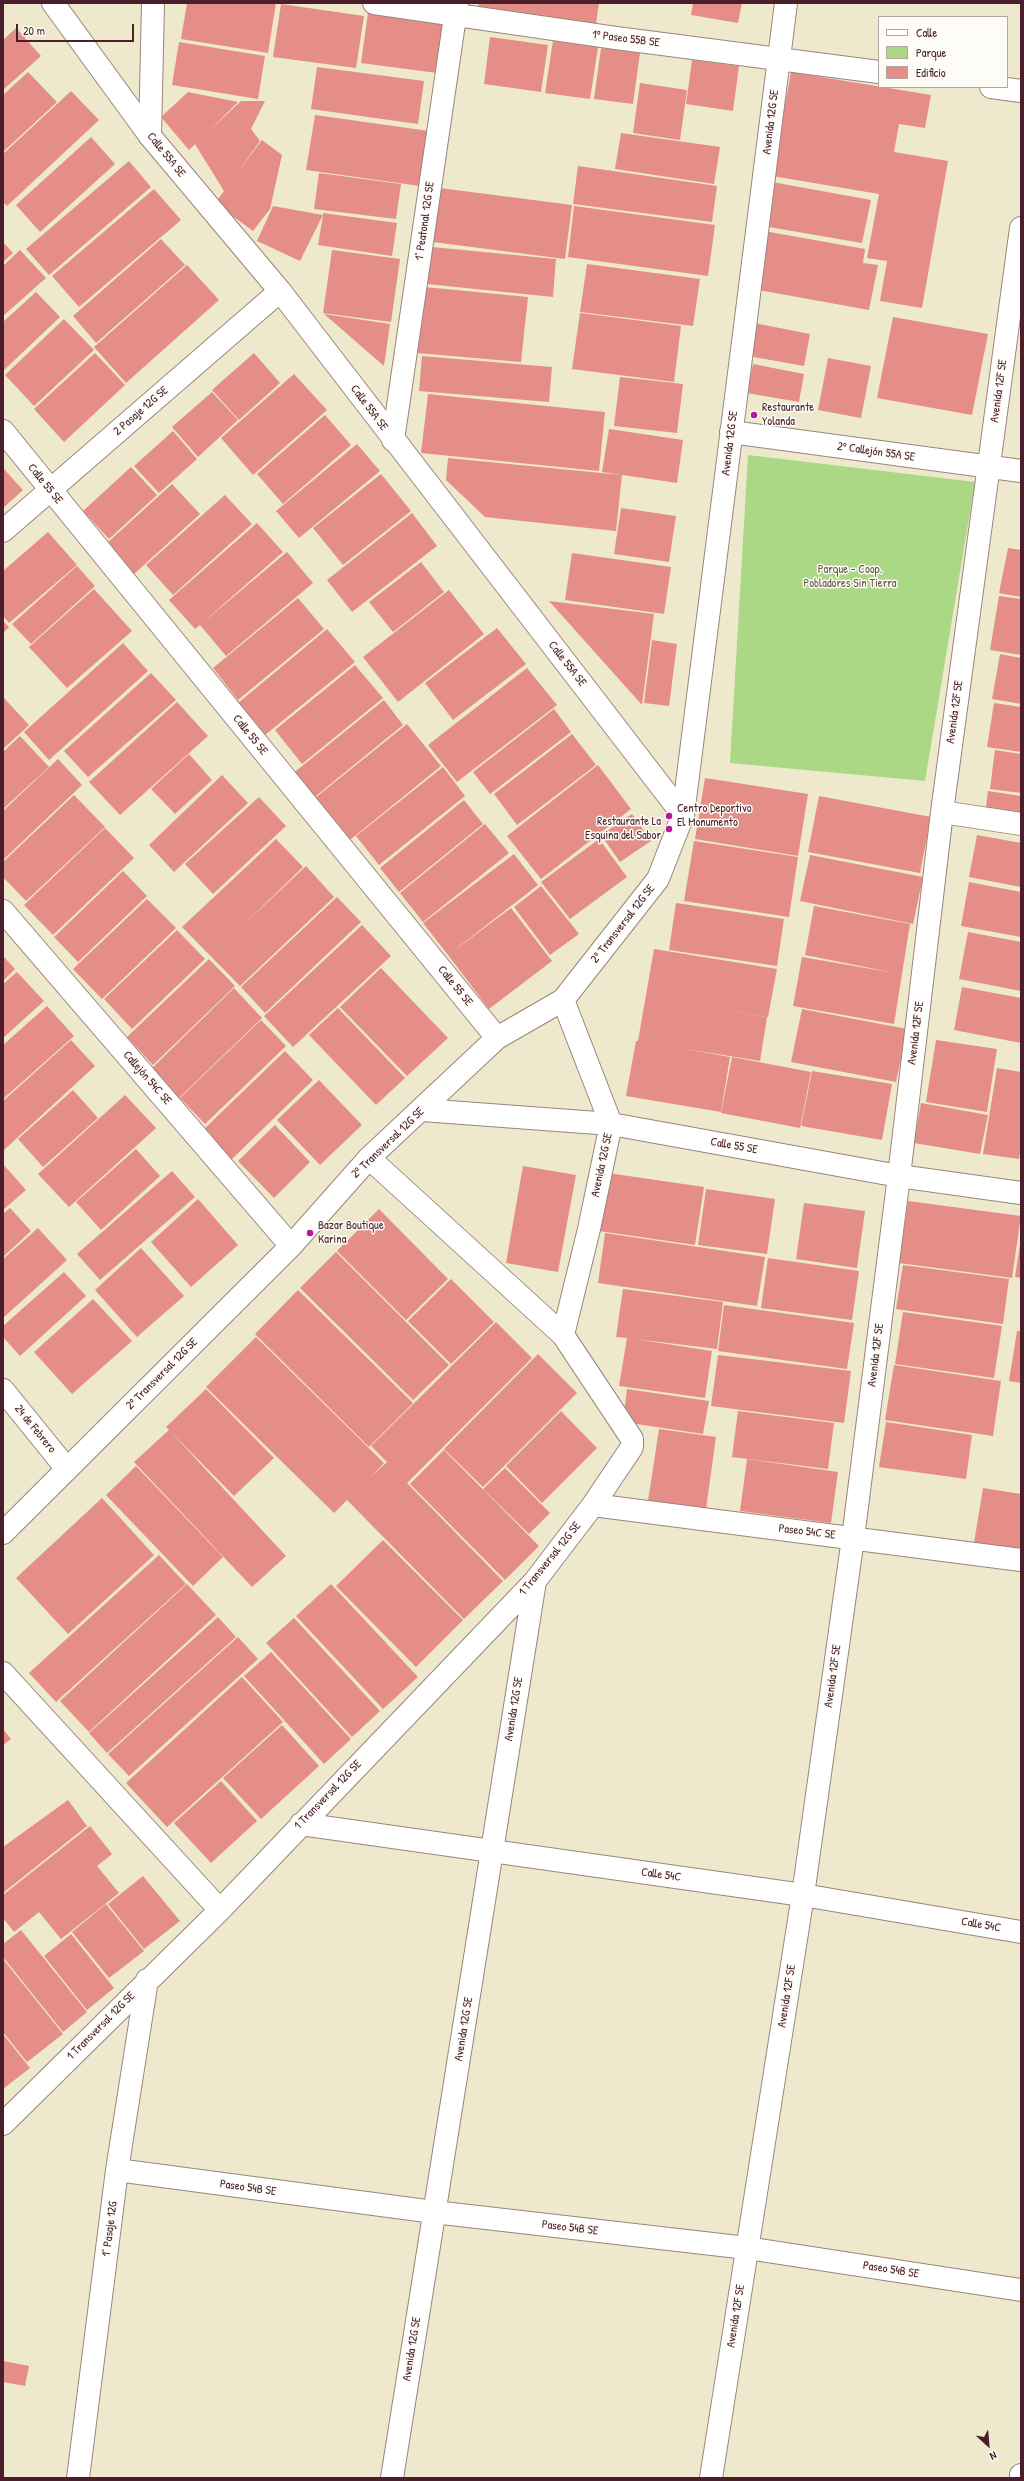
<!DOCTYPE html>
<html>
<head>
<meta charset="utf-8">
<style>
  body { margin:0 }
  #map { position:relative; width:1024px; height:2481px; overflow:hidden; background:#eee8cd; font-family:"Patrick Hand",sans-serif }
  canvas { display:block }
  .frame { position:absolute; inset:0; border:4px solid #4a1f2b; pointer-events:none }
  .legend { position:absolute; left:878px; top:16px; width:130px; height:72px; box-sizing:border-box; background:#fdfcf7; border:1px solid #b5a4a5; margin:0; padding:5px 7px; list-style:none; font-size:12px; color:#4a1f2b }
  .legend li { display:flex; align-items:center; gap:8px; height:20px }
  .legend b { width:20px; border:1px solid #b5a4a5 }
  .north { position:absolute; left:968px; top:2425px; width:40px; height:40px; -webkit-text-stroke:3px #fdfcf7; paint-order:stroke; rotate:154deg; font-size:11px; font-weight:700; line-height:16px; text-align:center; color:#4a1f2b }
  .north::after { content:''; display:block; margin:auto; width:14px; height:18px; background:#4a1f2b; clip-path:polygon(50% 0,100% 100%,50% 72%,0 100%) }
  .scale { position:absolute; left:16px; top:24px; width:118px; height:18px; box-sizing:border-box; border:2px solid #4a1f2b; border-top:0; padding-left:5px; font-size:12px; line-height:14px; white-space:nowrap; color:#4a1f2b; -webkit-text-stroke:3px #fdfcf7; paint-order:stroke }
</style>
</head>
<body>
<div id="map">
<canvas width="1024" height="2481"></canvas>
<div class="frame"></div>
<ul class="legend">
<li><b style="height:5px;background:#fff"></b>Calle</li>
<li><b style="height:11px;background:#aad885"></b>Parque</li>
<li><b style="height:11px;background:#e58e87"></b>Edificio</li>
</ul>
<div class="north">N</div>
<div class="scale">20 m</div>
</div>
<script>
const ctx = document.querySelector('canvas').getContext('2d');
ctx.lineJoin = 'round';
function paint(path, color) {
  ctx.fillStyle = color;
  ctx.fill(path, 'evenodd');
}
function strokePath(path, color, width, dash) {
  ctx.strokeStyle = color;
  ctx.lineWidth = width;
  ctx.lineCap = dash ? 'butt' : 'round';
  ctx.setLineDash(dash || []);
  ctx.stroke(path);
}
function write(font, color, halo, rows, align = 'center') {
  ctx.font = font + ' "Patrick Hand",sans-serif';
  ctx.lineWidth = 3;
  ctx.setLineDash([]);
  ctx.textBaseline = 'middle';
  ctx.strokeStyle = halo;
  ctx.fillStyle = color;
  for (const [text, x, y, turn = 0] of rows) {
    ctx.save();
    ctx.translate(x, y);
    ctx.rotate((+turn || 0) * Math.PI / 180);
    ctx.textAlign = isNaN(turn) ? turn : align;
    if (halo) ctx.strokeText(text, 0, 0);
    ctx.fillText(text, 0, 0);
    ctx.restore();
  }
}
paint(new Path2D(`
  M748,455L975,482L925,781L730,763Z`), '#aad885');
paint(new Path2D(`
  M187,3H276L268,53L181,39Z
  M479,3H599L595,31L477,12Z
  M693,3H742L738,23L691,15Z
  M281,4L364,16L356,68L273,57Z
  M368,13L444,24L437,73L361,63Z
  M16,28L41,56L3,90V40Z
  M554,34L599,41L590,99L545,93Z
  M490,37L548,45L541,92L484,84Z
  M179,42L265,56L258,99L172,85Z
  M601,48L640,53L633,104L594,99Z
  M692,60L739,66L733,111L686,104Z
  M317,67L424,81L418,124L311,109Z
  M28,72L57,102L3,152V95Z
  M791,72L931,95L925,128L899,124L894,152L948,161L922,308L880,301L887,261L867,258L879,194L772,176Z
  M640,83L687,90L680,140L633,133Z
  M71,91L99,120L7,206L3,202V154Z
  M188,92L238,102L209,131L241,101H265L251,129L260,141L237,173L262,140L282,155L270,209L253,231L215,203L224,191L195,144L189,150L161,117Z
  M315,115L429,131L420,186L306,170Z
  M621,133L720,147L714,184L615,169Z
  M91,137L115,164L40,232L16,205Z
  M129,161L151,187L49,275L26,249Z
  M578,166L717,186L712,222L573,204Z
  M319,173L401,184L396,219L314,209Z
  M772,182L871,200L862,243L763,226Z
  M440,188L572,205L565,259L433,242Z
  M154,189L181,220L79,307L52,276Z
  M273,206L323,215V213L397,223L392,256L318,245L323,215L300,261L257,241Z
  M574,206L715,225L708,276L568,257Z
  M764,231L865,249L863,263L878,265L869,310L753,289Z
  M161,239L185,265L96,343L73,316Z
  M3,242L13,253L3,262Z
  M432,247L556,259L553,297L427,284Z
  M20,250L46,278L3,316V266Z
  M332,250L400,259L391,322L323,313Z
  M587,264L700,279L693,326L580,312Z
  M187,265L219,300L126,383L94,347Z
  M425,287L528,297L521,362L417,353Z
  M36,292L60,317L3,371V322Z
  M580,313L681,326L674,382L572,369Z
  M324,314L390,324L384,366Z
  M893,317L988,334L972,415L877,398Z
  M64,319L94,350L34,406L5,375Z
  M754,323L810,334L804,366L748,356Z
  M95,353L125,385L64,442L34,409Z
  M254,353L280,383L239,420L212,390Z
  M422,356L552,367L549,402L419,391Z
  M828,358L871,366L861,418L818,410Z
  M753,364L804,374L799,402L747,393Z
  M294,374L327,410L253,475L221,438Z
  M620,377L683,384L677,433L614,426Z
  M212,392L238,420L198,457L172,427Z
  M428,394L605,412L599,471L421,453Z
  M325,415L351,445L283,504L257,474Z
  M609,429L683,440L677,483L602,472Z
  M173,431L197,459L159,493L134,466Z
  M357,444L380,471L299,538L276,511Z
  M448,458L622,475L616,531L485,517L446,480Z
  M131,467L157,495L109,539L83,511Z
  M3,468L23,490L3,508Z
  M381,474L411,511L343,565L313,528Z
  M172,484L200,514L134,574L107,543Z
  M225,495L252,524L173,595L146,565Z
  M621,508L676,516L669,562L614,554Z
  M412,513L437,546L352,612L327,580Z
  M257,523L283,552L201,624L287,552L313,583L226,656L200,625L195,629L169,600Z
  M48,532L77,565L9,623L3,616V571Z
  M1008,548L1021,550V597L999,593Z
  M572,553L671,567L664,614L565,600Z
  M421,562L444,592L393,632L369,602Z
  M77,566L95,586L31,644L12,624Z
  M94,589L132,631L67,688L29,647Z
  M449,590L484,634L398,702L363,657Z
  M999,596L1021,599V655L990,650Z
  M298,598L324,629L238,700L213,668Z
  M549,601L654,614L642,705Z
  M3,621L9,627L3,633Z
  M497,628L526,664L453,720L425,683Z
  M327,629L355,662L265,735L238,703Z
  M652,640L677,644L669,706L644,703Z
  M123,643L148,671L49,760L24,732Z
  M1000,654L1021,658V704L992,699Z
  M355,665L383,698L302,764L275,730Z
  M527,668L557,705L457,782L428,745Z
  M151,673L176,700L88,777L64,751Z
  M3,697L29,725L3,749Z
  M384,700L403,725L311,800L291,775Z
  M177,702L208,736L120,815L89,782Z
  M994,703L1021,707V752L987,747Z
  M554,709L571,732L490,794L473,772Z
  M407,724L441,766L350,840L315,798Z
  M572,734L596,765L517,825L494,794Z
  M20,736L49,767L3,809V752Z
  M995,750L1021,754V793L990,789Z
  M189,754L212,780L175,814L151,789Z
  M58,759L82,785L3,860V811Z
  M598,765L631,809L541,879L507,836Z
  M443,767L465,796L379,865L356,836Z
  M222,775L248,803L174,872L149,845Z
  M705,778L808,794L798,856L695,839Z
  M988,791L1021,796V820L985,815Z
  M74,795L105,827L26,901L3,877V862Z
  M819,796L931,817L920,873L808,852Z
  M259,797L286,826L213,894L185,864Z
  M464,800L483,824L399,892L380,868Z
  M632,814L651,841L620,862L601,835Z
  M485,824L509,853L423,922L400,893Z
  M105,828L134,858L53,935L24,905Z
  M977,835L1021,843V887L969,877Z
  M276,839L303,867L241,927L306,866L334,897L240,986L182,927Z
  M599,839L627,877L570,919L541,882Z
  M694,841L798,857L789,917L684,901Z
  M514,854L538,885L448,955L423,923Z
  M810,855L923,877L913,924L800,901Z
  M123,871L147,896L78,962L54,937Z
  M969,882L1021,892V937L961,926Z
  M541,886L579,934L550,955L514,907Z
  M337,897L361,922L265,1013L241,987Z
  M147,899L176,928L102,999L73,969Z
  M676,903L784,919L777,966L669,950Z
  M814,906L910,924L894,1024L793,1006L802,957L895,973L805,955Z
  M511,908L552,961L489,1009L448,955Z
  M362,925L391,956L293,1047L264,1016Z
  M177,930L205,959L132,1029L104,999Z
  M968,932L1021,942V991L959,979Z
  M654,949L777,969L768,1017L677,1002L767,1017L760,1061L680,1048L730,1057L721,1112L626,1096L636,1041H638Z
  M3,956L15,969L3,981Z
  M209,959L235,986L153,1065L127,1037Z
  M381,968L448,1038L407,1076L340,1007Z
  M17,972L44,1001L3,1038V984Z
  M962,987L1021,998V1043L954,1030Z
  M234,988L262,1018L177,1100L149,1071Z
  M47,1006L74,1036L3,1099V1045Z
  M338,1008L405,1078L376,1105L309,1035Z
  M802,1009L907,1029L896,1082L791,1062Z
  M261,1020L286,1046L205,1124L180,1098Z
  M71,1040L95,1066L4,1150L3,1101Z
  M936,1040L997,1049L987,1112L926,1102Z
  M285,1051L313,1080L231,1160L202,1131Z
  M732,1057L811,1072L800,1128L721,1113Z
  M997,1068L1021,1072V1147L1019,1159L983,1154Z
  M812,1071L892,1084L882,1140L801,1126Z
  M319,1080L362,1125L320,1165L277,1120Z
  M73,1090L98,1118L43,1167L18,1139Z
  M125,1095L156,1128L69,1207L38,1174Z
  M921,1103L988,1115L980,1154L914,1143Z
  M275,1125L310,1162L274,1198L238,1161Z
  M136,1149L160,1176L101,1230L76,1202Z
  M3,1164L26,1190L3,1210Z
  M523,1166L576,1175L558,1272L506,1263Z
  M172,1171L195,1197L100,1280L77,1254Z
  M608,1173L704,1187L695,1245L599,1231Z
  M706,1189L775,1199L767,1254L698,1245Z
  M198,1199L238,1245L191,1287L151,1242Z
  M908,1201L1021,1216L1012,1278L899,1263Z
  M804,1203L865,1211L857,1268L796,1259Z
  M10,1208L31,1231L3,1257V1214Z
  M379,1209L448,1279L406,1320L337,1251Z
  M38,1228L67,1260L3,1318V1259Z
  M605,1233L765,1257L757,1306L598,1283Z
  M1020,1244H1021V1278L1015,1277Z
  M141,1248L184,1296L137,1337L95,1290Z
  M336,1252L449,1365L413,1400L300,1288Z
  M768,1258L859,1271L852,1320L761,1308Z
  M903,1265L1009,1279L1003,1324L896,1309Z
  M64,1272L86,1296L20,1356L3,1337V1326Z
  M451,1279L494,1322L451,1364L408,1321Z
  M623,1289L723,1302L717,1349L635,1339L712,1351L705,1398L619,1386L627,1338L616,1337Z
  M298,1290L413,1403L369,1447L255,1334Z
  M93,1299L132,1341L72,1394L34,1352Z
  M724,1305L854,1323L847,1369L718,1351Z
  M903,1312L1002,1326L994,1378L895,1364Z
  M496,1322L532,1358L407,1483L503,1581L464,1619L347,1500L334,1513L206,1387L256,1337L384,1463L371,1477L387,1462L371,1446Z
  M1017,1331H1021V1383L1009,1381Z
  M538,1354L577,1393L483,1487L444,1449Z
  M718,1355L851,1371L844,1423L711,1406Z
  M894,1365L1001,1381L993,1436L885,1420Z
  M206,1389L274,1458L234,1496L166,1427Z
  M627,1389L709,1401L703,1434L623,1422Z
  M561,1411L597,1448L542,1503L506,1466Z
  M738,1411L834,1423L828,1469L732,1457Z
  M886,1422L972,1435L966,1479L879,1467Z
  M659,1429L716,1437L706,1509L648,1501Z
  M169,1430L286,1556L252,1587L134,1462Z
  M444,1450L539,1546L505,1580L410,1484Z
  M747,1459L838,1472L831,1523L740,1511Z
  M136,1466L223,1557L193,1586L106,1495Z
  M505,1468L550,1513L529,1534L483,1489Z
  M983,1488L1021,1494V1550L974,1543Z
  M102,1498L154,1555L68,1634L16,1578Z
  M383,1540L463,1620L416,1667L336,1586Z
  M159,1555L186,1584L56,1702L29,1673Z
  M187,1584L216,1615L89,1732L60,1701Z
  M331,1584L418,1677L383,1709L296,1616Z
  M218,1617L236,1637L107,1753L89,1733Z
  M294,1618L380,1711L352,1737L266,1643Z
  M238,1637L258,1659L129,1776L108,1754Z
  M271,1652L351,1739L324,1764L244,1676Z
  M242,1677L283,1722L167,1827L126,1783Z
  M282,1725L319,1766L261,1819L223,1778Z
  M3,1729L11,1739L3,1745Z
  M221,1781L257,1821L211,1863L174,1823Z
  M68,1800L87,1826L3,1893V1847Z
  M90,1826L112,1854L97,1866L119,1893L61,1939L39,1912L14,1932L3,1918V1895Z
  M143,1876L180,1921L144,1949L108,1904Z
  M106,1904L144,1951L109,1978L72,1932Z
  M21,1930L87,2012L63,2032L3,1957V1944Z
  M71,1934L114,1988L87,2010L44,1956Z
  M3,1959L63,2034L27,2062L3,2032Z
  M3,2034L30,2068L3,2089Z
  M3,2361L29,2366L25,2386L3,2382Z`), '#e58e87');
const minor = new Path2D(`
  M374,3L616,38L879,72
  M991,87L1021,91
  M150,136L153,3
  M3,431L497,1038
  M731,432L1021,471
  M393,440L457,3
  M3,531L280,291
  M942,812L1021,824
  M683,815L786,3
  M3,911L291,1246
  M422,1110L611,1124L589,1229L563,1335
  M3,1390L67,1469
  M593,1505L1021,1560
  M3,1533L291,1246L369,1158L497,1038L563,1000
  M3,1673L220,1910
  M301,1824L803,1895L1021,1932
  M3,2124L220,1910L535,1581L593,1505L632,1447V1439L563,1335L369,1158
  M117,2170L434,2212L747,2248L1021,2290
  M78,2478L117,2170L147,1980
  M392,2478L535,1581
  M711,2478L803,1895L853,1538L899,1176L942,812L1021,228
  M1021,2478V2475`);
const tertiary = new Path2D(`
  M53,3L150,136L280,291L683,815L658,879L563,1000L611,1124L899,1176L1021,1193`);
strokePath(minor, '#9c847c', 24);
strokePath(tertiary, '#9c847c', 24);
strokePath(minor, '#fff', 22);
strokePath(tertiary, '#fff', 22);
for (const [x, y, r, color] of [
  [754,415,4,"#b5179e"],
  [669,816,4,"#b5179e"],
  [669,829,4,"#b5179e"],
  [310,1233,4,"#b5179e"]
]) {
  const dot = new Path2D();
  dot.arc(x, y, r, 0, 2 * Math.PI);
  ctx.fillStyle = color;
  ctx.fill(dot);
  strokePath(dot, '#fdfcf7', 1.5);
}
write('12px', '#4a1f2b', '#fdfcf7', [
  ["1º Paseo 55B SE",626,39,7],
  ["Avenida 12G SE",771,122,-83],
  ["Calle 55A SE",166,155,51],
  ["1° Peatonal 12G SE",425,221,-82],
  ["Avenida 12F SE",999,391,-82],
  ["Calle 55A SE",369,408,53],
  ["2 Pasaje 12G SE",141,411,-41],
  ["Avenida 12G SE",730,443,-83],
  ["2º Callejón 55A SE",876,452,8],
  ["Calle 55 SE",45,484,51],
  ["Calle 55A SE",567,664,52],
  ["Avenida 12F SE",955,712,-82],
  ["Calle 55 SE",250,735,51],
  ["2º Transversal 12G SE",623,924,-52],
  ["Calle 55 SE",455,986,51],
  ["Avenida 12F SE",916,1033,-83],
  ["Callejón 54C SE",147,1078,49],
  ["2º Transversal 12G SE",388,1143,-44],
  ["Calle 55 SE",734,1146,10],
  ["Avenida 12G SE",602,1165,-78],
  ["Avenida 12F SE",876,1355,-83],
  ["2º Transversal 12G SE",162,1374,-45],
  ["24 de Febrero",35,1429,51],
  ["Paseo 54C SE",807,1532,7],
  ["1 Transversal 12G SE",550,1559,-51],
  ["Avenida 12F SE",833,1676,-82],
  ["Avenida 12G SE",514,1709,-81],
  ["1 Transversal 12G SE",328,1795,-46],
  ["Calle 54C",661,1875,8],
  ["Calle 54C",981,1925,10],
  ["Avenida 12F SE",787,1996,-81],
  ["1 Transversal 12G SE",101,2026,-45],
  ["Avenida 12G SE",464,2029,-81],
  ["Paseo 54B SE",248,2188,8],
  ["Paseo 54B SE",570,2228,7],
  ["1° Pasaje 12G",110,2229,-83],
  ["Paseo 54B SE",891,2270,9],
  ["Avenida 12F SE",736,2316,-81],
  ["Avenida 12G SE",412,2349,-81]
]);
write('12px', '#4a1f2b', '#fdfcf7', [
  ["Restaurante",762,408],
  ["Yolanda",762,422],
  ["Centro Deportivo",677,809],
  ["El Monumento",677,823],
  ["Restaurante La",661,822,"right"],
  ["Esquina del Sabor",661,836,"right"],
  ["Bazar Boutique",318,1226],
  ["Karina",318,1240]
], 'left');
write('12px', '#675646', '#fdfcf7', [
  ["Parque - Coop.",850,570],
  ["Pobladores Sin Tierra",850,584]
]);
</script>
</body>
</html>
